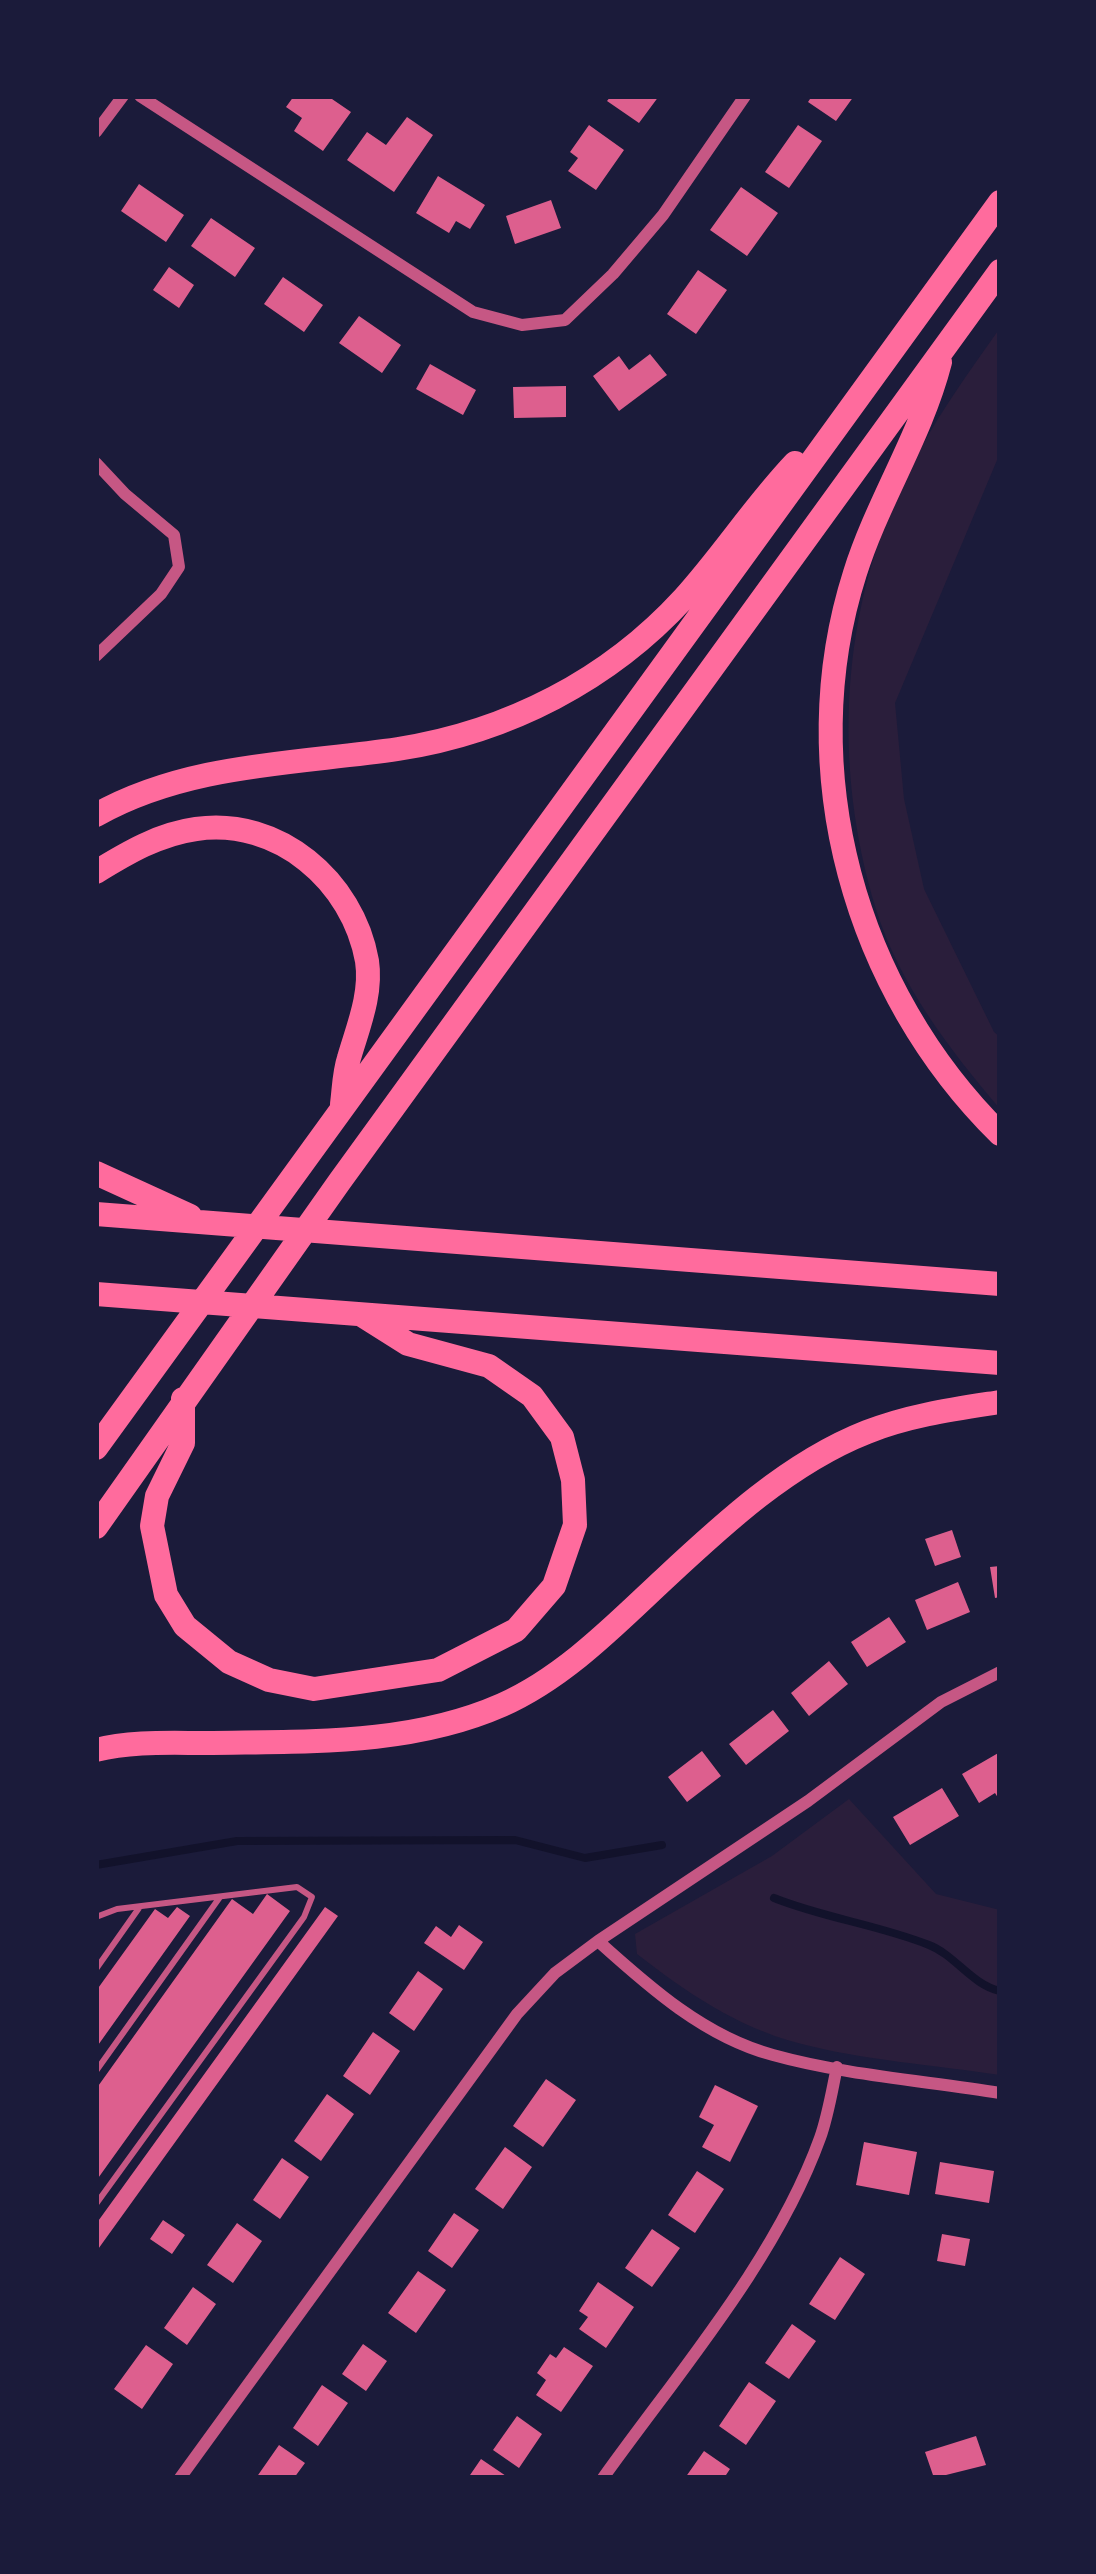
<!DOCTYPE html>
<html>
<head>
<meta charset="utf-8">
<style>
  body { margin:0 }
  #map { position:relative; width:1096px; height:2574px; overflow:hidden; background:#1b1b3a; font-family:"Varela Round",sans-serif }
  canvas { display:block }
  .frame { position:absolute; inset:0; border:99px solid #1b1b3a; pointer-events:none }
</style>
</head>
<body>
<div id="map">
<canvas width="1096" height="2574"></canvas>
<div class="frame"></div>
</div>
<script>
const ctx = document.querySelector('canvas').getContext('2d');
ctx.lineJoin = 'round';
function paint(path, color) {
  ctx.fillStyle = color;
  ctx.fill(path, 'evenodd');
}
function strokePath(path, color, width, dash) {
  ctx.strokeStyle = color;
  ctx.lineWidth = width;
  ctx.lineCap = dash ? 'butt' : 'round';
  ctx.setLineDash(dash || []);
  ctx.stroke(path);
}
paint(new Path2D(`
  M1000,328V453L895,703L904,799L924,889L994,1032L1000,1037V1109C950,1050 899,984 876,909C832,766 840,609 907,474C933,422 966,376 1000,328Z
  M849,1799L936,1894L1000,1910V2075C935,2065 861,2060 798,2043C737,2027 686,1992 637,1954L635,1934L772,1856Z`), '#2a1e3b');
strokePath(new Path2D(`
  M96,1865L237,1841L515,1840L585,1858L662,1845
  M774,1898C824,1918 879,1925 929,1945C955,1955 972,1985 1000,1991`), '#12122b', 8);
paint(new Path2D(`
  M294,96H334L332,99L351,112L323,151L294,131L302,118L286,107Z
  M611,96H659L639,123L607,101Z
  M812,96H854L836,121L808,102Z
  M407,117L433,135L394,192L347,160L367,132L386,145Z
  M589,125L624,150L596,190L568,171L578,158L570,152Z
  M798,125L822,141L789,188L765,172Z
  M438,176L485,205L470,229L456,221L449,233L416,213Z
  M139,184L184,215L166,242L121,211Z
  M741,187L778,213L747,256L710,230Z
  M551,200L561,228L515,244L506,216Z
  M211,218L255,248L235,277L191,246Z
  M169,267L194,285L179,308L153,290Z
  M698,270L727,290L696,334L667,314Z
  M283,277L323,305L304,332L264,304Z
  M359,316L401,345L382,373L339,343Z
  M650,354L667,375L619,411L593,376L619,356L629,370Z
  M430,364L476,390L463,415L416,389Z
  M566,386V417L514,418L513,387Z
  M952,1530L961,1557L935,1566L925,1539Z
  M1000,1566V1597L995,1598L990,1567Z
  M958,1582L970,1612L927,1630L915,1600Z
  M889,1617L906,1642L867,1667L851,1642Z
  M829,1661L848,1684L809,1716L791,1693Z
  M773,1710L789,1731L746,1765L729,1744Z
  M702,1751L721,1776L687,1802L668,1777Z
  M1000,1752V1801L995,1793L979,1803L962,1774Z
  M942,1788L959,1816L910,1845L893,1817Z
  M267,1894L290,1911L96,2181V2089L232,1899L253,1914Z
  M177,1907L190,1916L96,2048V1991L155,1909L168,1918Z
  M325,1907L338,1916L96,2252V2224Z
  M459,1925L483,1942L464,1970L424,1943L436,1926L451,1937Z
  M418,1971L443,1989L414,2031L389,2013Z
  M373,2032L400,2051L370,2095L343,2076Z
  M546,2079L576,2100L543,2147L513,2126Z
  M715,2085L758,2106L730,2162L702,2147L714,2125L699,2117Z
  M327,2094L354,2114L321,2161L294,2141Z
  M864,2142L917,2152L909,2195L856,2185Z
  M505,2147L532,2167L503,2209L475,2189Z
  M282,2158L309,2177L280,2219L253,2200Z
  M940,2162L994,2171L989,2203L935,2194Z
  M697,2171L724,2189L695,2233L668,2215Z
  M454,2213L479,2230L452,2268L428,2251Z
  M163,2220L185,2235L172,2254L150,2239Z
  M237,2223L262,2241L233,2283L207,2265Z
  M652,2229L680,2248L652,2287L625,2268Z
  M942,2234L970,2239L965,2266L937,2261Z
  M840,2257L865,2274L835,2320L809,2304Z
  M418,2271L446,2290L416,2333L388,2313Z
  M598,2282L634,2307L606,2348L579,2329L588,2317L579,2311Z
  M193,2287L216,2304L187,2345L164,2328Z
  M792,2324L816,2341L789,2379L765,2363Z
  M363,2344L387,2361L366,2391L342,2374Z
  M146,2345L173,2364L142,2409L114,2389Z
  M564,2347L593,2366L561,2412L536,2395L546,2380L537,2373L550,2354L556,2358Z
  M749,2382L776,2401L746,2445L719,2426Z
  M322,2385L348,2403L318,2446L293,2428Z
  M517,2416L542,2434L519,2468L493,2450Z
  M976,2436L986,2465L934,2478L925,2452Z
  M279,2445L305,2463L294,2478H256Z
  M704,2451L730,2469L724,2478H685Z
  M481,2459L509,2478H468Z`), '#dd5f8e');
strokePath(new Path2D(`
  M96,1917L117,1909L297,1887L312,1897L304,1917L96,2204
  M96,1969L139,1908
  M96,2071L220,1897`), '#c65784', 6);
strokePath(new Path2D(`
  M140,96L473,312L522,325L565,320L613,274L663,215L745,96
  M96,132L123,96
  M96,463L125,494L174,535L179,567L161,594L96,656
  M598,1941C649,1987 705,2037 773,2055C845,2075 927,2081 1000,2093
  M180,2478L517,2014L555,1973L598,1941L808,1801L941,1702L1000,1672
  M603,2478C678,2373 776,2260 820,2138C828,2116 832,2090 837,2067`), '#c65784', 12);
strokePath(new Path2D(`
  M940,362C921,436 878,500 855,573C792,770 855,991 1000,1134
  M96,815C188,763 297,764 398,749C508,732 609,680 684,598C723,555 755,505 795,463
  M96,872C127,853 159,834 196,829C278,817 353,881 367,961C372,994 358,1027 349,1058C344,1073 344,1089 342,1104
  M96,1173L190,1216
  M96,1214L1000,1284
  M96,1294L1000,1363
  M183,1399V1443L157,1496L152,1526L166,1595L185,1626L229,1662L269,1680L314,1689L438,1670L516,1630L554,1586L575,1525L573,1480L562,1437L532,1396L489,1366L408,1344L362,1315
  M96,1448L1000,202
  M96,1527L340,1181L1000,271
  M96,1750C130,1741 170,1743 205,1743C305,1741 409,1746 502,1705C563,1678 613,1627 661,1582C721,1526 788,1463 867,1432C910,1415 955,1409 1000,1402`), '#ff6b9d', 24);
</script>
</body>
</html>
